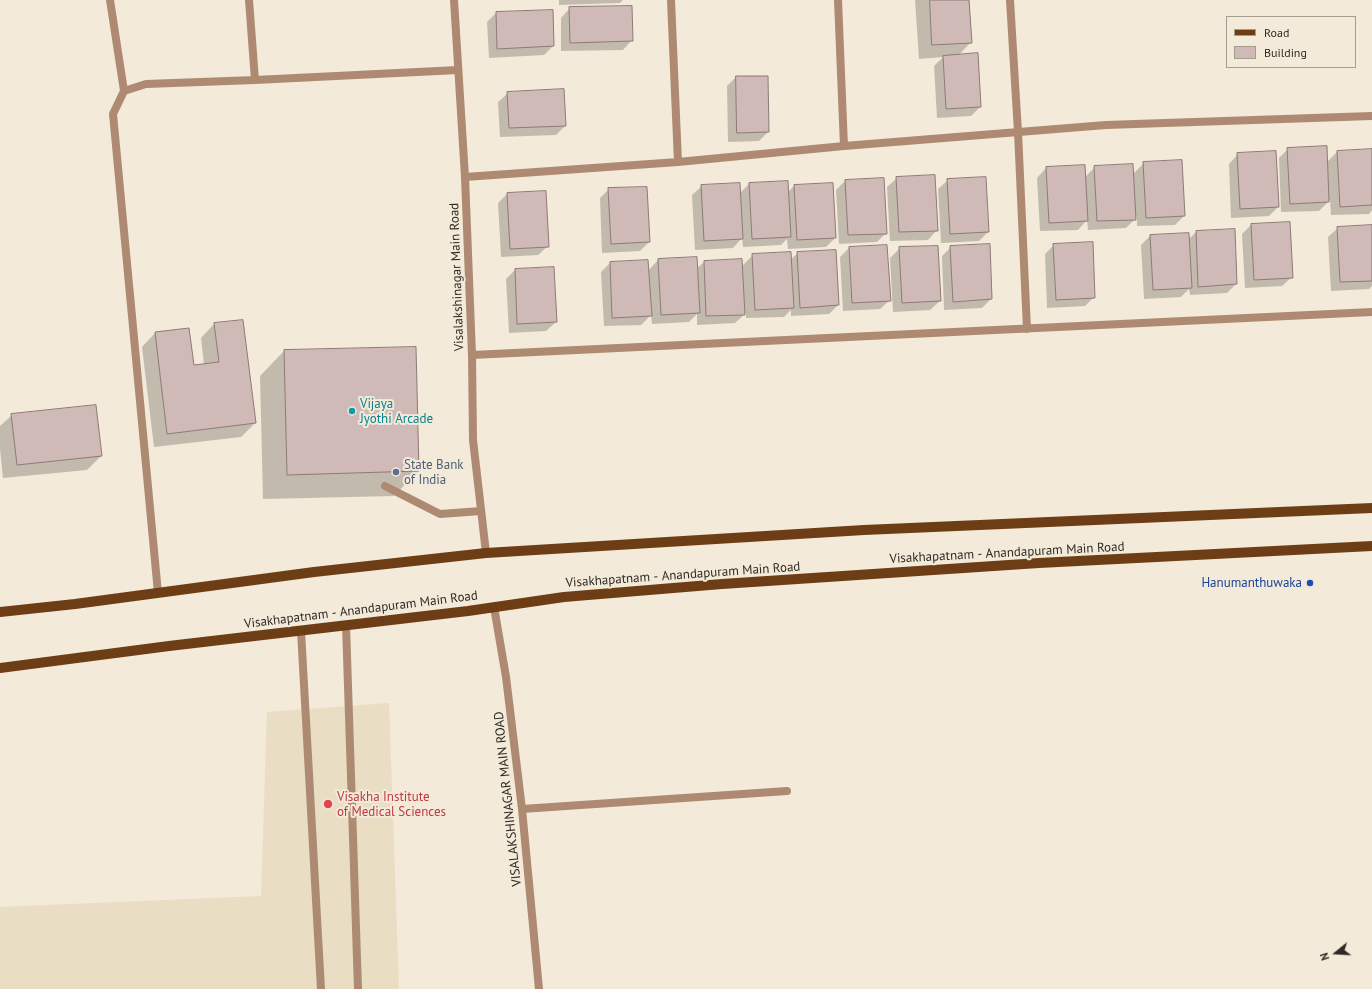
<!DOCTYPE html>
<html>
<head>
<meta charset="utf-8">
<style>
  body { margin:0 }
  #map { position:relative; width:1372px; height:989px; overflow:hidden; background:#f3ead9; font-family:"PT Sans",sans-serif }
  canvas { display:block }
  .legend { position:absolute; left:1226px; top:16px; width:130px; height:52px; box-sizing:border-box; background:#f3ead9; border:1px solid #a49e91; margin:0; padding:5px 7px; list-style:none; font-size:12px; color:#2e2b24 }
  .legend li { display:flex; align-items:center; gap:8px; height:20px }
  .legend b { width:20px; border:1px solid #a49e91 }
  .north { position:absolute; left:1316px; top:933px; width:40px; height:40px; -webkit-text-stroke:3px #f3ead9; paint-order:stroke; rotate:252deg; font-size:11px; font-weight:700; line-height:16px; text-align:center; color:#2e2b24 }
  .north::after { content:''; display:block; margin:auto; width:14px; height:18px; background:#2e2b24; clip-path:polygon(50% 0,100% 100%,50% 72%,0 100%) }
</style>
</head>
<body>
<div id="map">
<canvas width="1372" height="989"></canvas>
<ul class="legend">
<li><b style="height:5px;background:#6d3e15"></b>Road</li>
<li><b style="height:11px;background:#d0bab7"></b>Building</li>
</ul>
<div class="north">N</div>
</div>
<script>
const ctx = document.querySelector('canvas').getContext('2d');
ctx.lineJoin = 'round';
function paint(path, color) {
  ctx.fillStyle = color;
  ctx.fill(path, 'evenodd');
}
function strokePath(path, color, width, dash) {
  ctx.strokeStyle = color;
  ctx.lineWidth = width;
  ctx.lineCap = dash ? 'butt' : 'round';
  ctx.setLineDash(dash || []);
  ctx.stroke(path);
}
function write(font, color, halo, rows, align = 'center') {
  ctx.font = font + ' "PT Sans",sans-serif';
  ctx.lineWidth = 4;
  ctx.setLineDash([]);
  ctx.textBaseline = 'middle';
  ctx.strokeStyle = halo;
  ctx.fillStyle = color;
  for (const [text, x, y, turn = 0] of rows) {
    ctx.save();
    ctx.translate(x, y);
    ctx.rotate((+turn || 0) * Math.PI / 180);
    ctx.textAlign = isNaN(turn) ? turn : align;
    if (halo) ctx.strokeText(text, 0, 0);
    ctx.fillText(text, 0, 0);
    ctx.restore();
  }
}
paint(new Path2D(`
  M389,703L399,989H0V907L261,896L267,712Z`), '#e9ddc4');
paint(new Path2D(`
  M559,0H623L620,3L559,5Z
  M915,0H968L970,43L958,56L980,107L971,116L937,118L934,66L943,57L919,59Z
  M570,8L632,40L623,50L561,51V18Z
  M552,11L553,46L544,55L489,58L487,22L496,13Z
  M736,77H767L768,132L759,141L728,142L727,86Z
  M508,93L565,126L556,135L500,137L498,102Z
  M1288,149L1326,163L1337,152L1372,150V210L1369,214L1331,215L1330,200L1319,211L1281,212L1279,158Z
  M1238,154L1278,207L1269,216L1231,218L1229,164Z
  M1144,163L1184,216L1175,225L1137,226V217L1126,228L1088,230L1087,220L1078,230L1040,231L1037,178L1046,168L1085,177L1095,167L1133,174Z
  M897,178L937,230L928,240L890,241L887,187Z
  M948,180L988,232L979,241L941,243L938,189Z
  M845,181L886,233L877,242L839,244L836,190Z
  M749,184L788,192L794,186L835,238L826,247L788,249L787,239L781,245L743,247L742,238L733,248L695,250L692,195L702,186L740,193Z
  M646,188L649,242L640,251L602,253L600,198L609,189Z
  M507,194L548,246L538,255L501,257L498,203Z
  M1251,225L1292,277L1282,286L1245,288L1242,234Z
  M1372,226V286L1369,289L1331,291L1328,237L1338,228Z
  M1234,230L1236,284L1227,293L1190,295L1189,289L1181,297L1144,299L1141,245L1150,236L1188,240L1196,232Z
  M989,245L991,299L982,308L944,310L942,256L951,247Z
  M1054,245L1094,297L1085,306L1047,308L1045,254Z
  M849,248L890,300L880,309L843,311L840,257Z
  M900,248L940,301L930,310L893,312L890,258Z
  M798,253L838,305L829,314L791,316V310L784,317L746,318V313L735,323L697,325V314L689,322L652,324L651,315L641,325L604,326L601,272L610,263L648,271L658,260L696,269L704,262L741,260L742,266L753,255L790,260Z
  M515,270L556,322L546,331L509,333L506,279Z
  M214,324L255,423L241,437L154,447L142,347L155,333L193,367L204,365L201,338Z
  M415,348L418,471L394,496L263,499L260,376L284,351Z
  M12,415L101,456L87,470L3,478L0,449V426Z`), '#0003');
const building = new Path2D(`
  M930,0H969L972,43L932,45Z
  M632,6L633,41L570,43L569,7Z
  M553,10L554,46L497,49L496,12Z
  M978,53L981,107L946,109L943,56Z
  M736,76H768L769,132L737,133Z
  M564,89L566,126L509,128L507,92Z
  M1327,146L1329,202L1290,204L1287,148Z
  M1372,149V205L1340,207L1337,151Z
  M1276,151L1279,207L1240,209L1237,153Z
  M1182,160L1185,216L1146,218L1143,162Z
  M1133,164L1136,220L1097,221L1094,166Z
  M1085,165L1088,221L1049,223L1046,167Z
  M935,175L938,231L899,232L896,177Z
  M986,177L989,232L950,234L947,179Z
  M884,178L887,234L848,235L845,180Z
  M788,181L791,237L752,239L749,183Z
  M740,183L743,239L704,241L701,185Z
  M833,183L836,238L797,240L794,185Z
  M647,187L650,242L611,244L608,188Z
  M546,191L549,247L510,249L507,193Z
  M1290,222L1293,278L1254,280L1251,224Z
  M1372,225V281L1340,282L1337,227Z
  M1235,229L1237,284L1198,287L1196,231Z
  M1189,233L1192,288L1153,290L1150,235Z
  M1093,242L1095,298L1056,300L1053,244Z
  M990,244L992,299L953,302L950,246Z
  M887,245L891,301L852,303L849,247Z
  M938,246L941,301L902,303L899,247Z
  M836,250L839,305L800,308L797,252Z
  M791,252L794,308L755,310L752,254Z
  M697,257L700,313L661,315L658,259Z
  M742,259L745,315L706,316L704,261Z
  M648,260L652,316L612,318L610,262Z
  M554,267L557,322L517,324L515,269Z
  M243,320L256,423L167,434L155,332L189,328L194,365L219,362L214,323Z
  M416,347L419,471L287,475L284,350Z
  M96,405L102,456L17,465L11,414Z`);
paint(building, '#d0bab7');
strokePath(building, '#8d7977', 1);
strokePath(new Path2D(`
  M110,0L124,91
  M249,0L255,80
  M158,593L113,114L124,91L146,84L255,80L458,70
  M346,625L358,989
  M301,631L321,989`), '#ad8a71', 8);
strokePath(new Path2D(`
  M671,0L678,162
  M838,0L844,146
  M1010,0L1018,132L1027,329
  M465,177L678,162L844,146L1106,125L1372,116
  M472,355L1372,312
  M385,486L440,514L481,511
  M494,607L506,677L522,809L539,989
  M522,809L787,791`), '#ad8a71', 8);
strokePath(new Path2D(`
  M454,0L465,177L472,355L473,440L486,553`), '#ad8a71', 8);
strokePath(new Path2D(`
  M0,612L75,604L314,572L486,553L864,530L1372,508
  M0,668L169,646L468,611L564,597L722,584L1039,563L1372,546`), '#6d3e15', 10);
for (const [x, y, r, color] of [
  [352,411,4,"#0f9aa8"],
  [396,472,4,"#5c6f8a"],
  [1310,583,4,"#1a4fb4"],
  [328,804,5,"#e0444e"]
]) {
  const dot = new Path2D();
  dot.arc(x, y, r, 0, 2 * Math.PI);
  ctx.fillStyle = color;
  ctx.fill(dot);
  strokePath(dot, '#f3ead9', 1.5);
}
write('13px', '#2e2b24', '#f3ead9', [
  ["Visalakshinagar Main Road",457,277,-92],
  ["Visakhapatnam - Anandapuram Main Road",1007,553,-3],
  ["Visakhapatnam - Anandapuram Main Road",683,575,-4],
  ["Visakhapatnam - Anandapuram Main Road",361,610,-7],
  ["VISALAKSHINAGAR MAIN ROAD",508,799,-96]
]);
write('13px', '#0d838f', '#f3ead9', [
  ["Vijaya",360,404],
  ["Jyothi Arcade",360,419]
], 'left');
write('13px', '#4e5e75', '#f3ead9', [
  ["State Bank",404,465],
  ["of India",404,480]
], 'left');
write('13px', '#164399', '#f3ead9', [
  ["Hanumanthuwaka",1302,583]
], 'right');
write('13px', '#be3a42', '#f3ead9', [
  ["Visakha Institute",337,797],
  ["of Medical Sciences",337,812]
], 'left');
</script>
</body>
</html>
